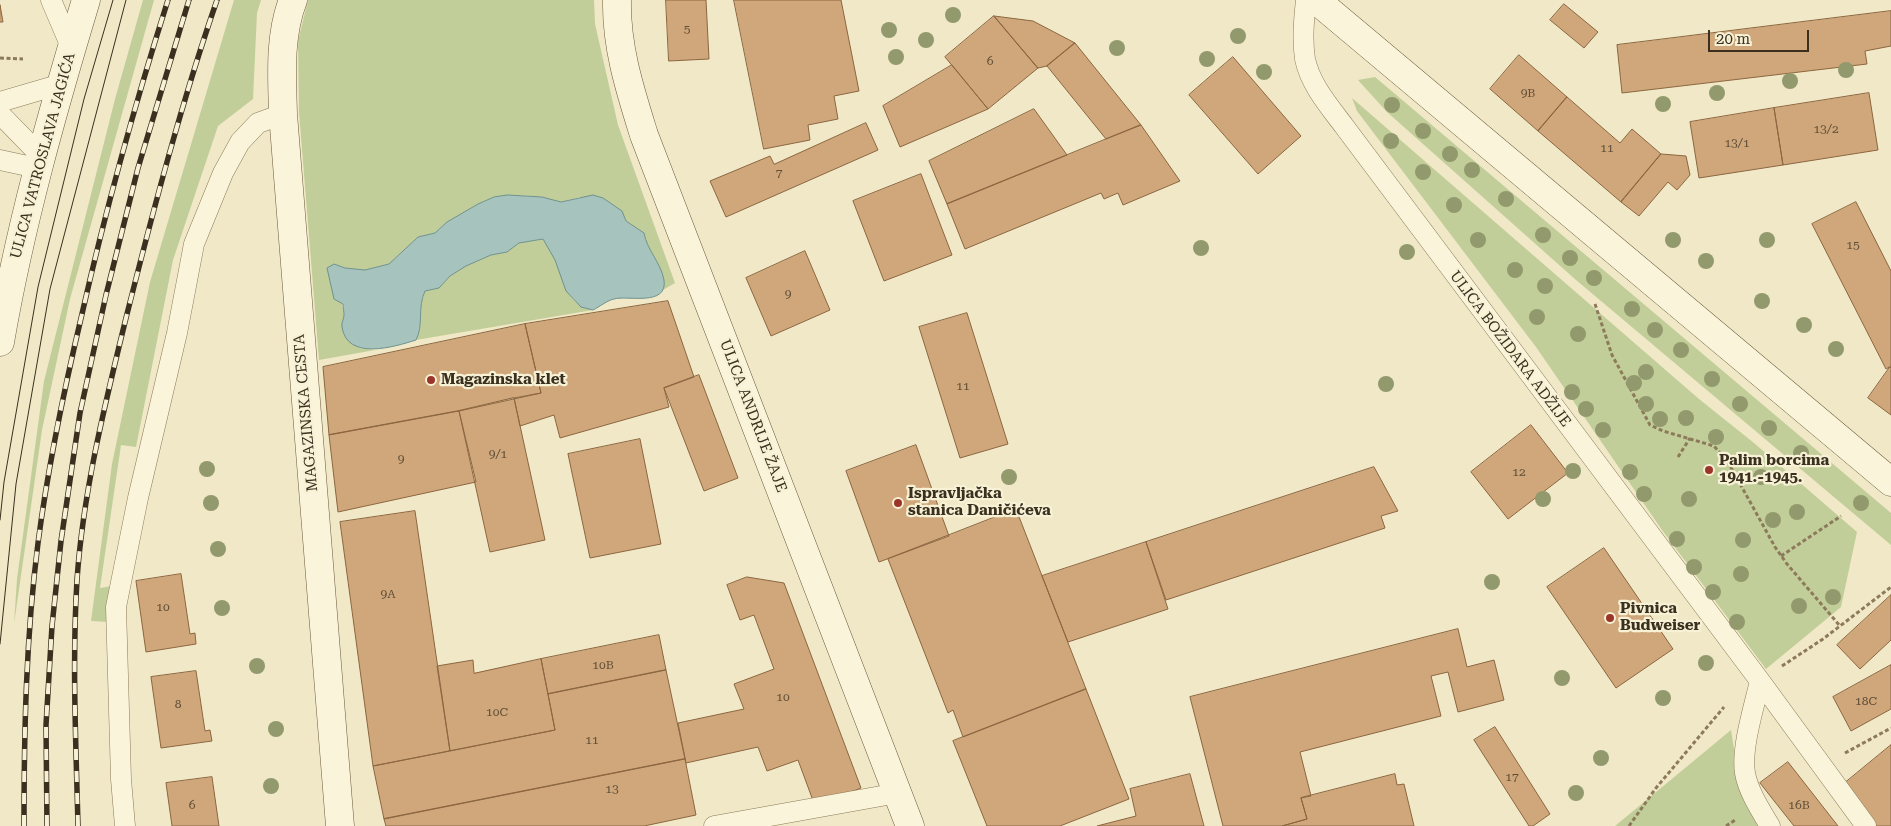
<!DOCTYPE html>
<html>
<head>
<meta charset="utf-8">
<style>
  body { margin:0 }
  #map { position:relative; width:1891px; height:826px; overflow:hidden; background:#f0e8c6; font-family:"Roboto Serif",serif }
  canvas { display:block }
  .scale { position:absolute; left:1708px; top:30px; width:101px; height:22px; box-sizing:border-box; border:2px solid #3b301f; border-top:0; padding-left:6px; font-size:15px; line-height:18px; white-space:nowrap; color:#3b301f; -webkit-text-stroke:4px #f7f1d6; paint-order:stroke }
</style>
</head>
<body>
<div id="map">
<canvas width="1891" height="826"></canvas>
<div class="scale">20 m</div>
</div>
<script>
const ctx = document.querySelector('canvas').getContext('2d');
ctx.lineJoin = 'round';
function paint(path, color) {
  ctx.fillStyle = color;
  ctx.fill(path, 'evenodd');
}
function strokePath(path, color, width, dash) {
  ctx.strokeStyle = color;
  ctx.lineWidth = width;
  ctx.lineCap = dash ? 'butt' : 'round';
  ctx.setLineDash(dash || []);
  ctx.stroke(path);
}
function write(font, color, halo, rows, align = 'center') {
  ctx.font = font + ' "Roboto Serif",serif';
  ctx.lineWidth = 4.5;
  ctx.setLineDash([]);
  ctx.textBaseline = 'middle';
  ctx.strokeStyle = halo;
  ctx.fillStyle = color;
  for (const [text, x, y, turn = 0] of rows) {
    ctx.save();
    ctx.translate(x, y);
    ctx.rotate((+turn || 0) * Math.PI / 180);
    ctx.textAlign = isNaN(turn) ? turn : align;
    if (halo) ctx.strokeText(text, 0, 0);
    ctx.fillText(text, 0, 0);
    ctx.restore();
  }
}
paint(new Path2D(`
  M143,0H154L70,299L42,430L14,624L17,579L44,381L115,99Z
  M234,0H261L257,13L253,99L218,126L173,260L136,447L121,445L100,588L113,586L109,622L91,621L112,464L150,282Z
  M308,0H594L595,24L618,125L675,283L663,290C665,268 648,253 644,233L626,221L580,197L561,202L542,197L516,195L494,197L478,204L447,222L435,233L418,237L389,264L365,270L345,268L334,264L344,314L342,326L359,348L375,350L319,360L299,112L298,41Z
  M1375,77L1891,513V545L1576,280L1387,112L1358,80Z
  M1352,98L1699,399L1754,443L1857,532L1841,607L1766,669L1662,530L1536,347L1357,111Z
  M543,239C547,245 552,252 555,259C566,282 564,303 593,310L416,340C424,325 417,308 425,291L439,288L450,276L466,266L491,255L507,252L519,243Z
  M1731,730L1737,768L1761,826H1615Z`), '#c2ce99');
const water = new Path2D(`
  M508,195L542,197L561,202L593,195L603,198L622,211L626,221L644,233C647,250 661,263 664,280C668,307 627,295 614,299C608,300 599,307 593,310L581,307L566,291L555,260L543,239L519,243L507,252L491,255L466,266L450,276L439,288L425,291C417,308 424,325 416,340C394,347 347,361 342,327C341,323 344,319 344,315C344,312 343,307 343,304L334,299L327,268L334,264L345,268L365,270L389,264L418,237L435,233L447,222L478,204L494,197Z`);
paint(water, '#a7c3be');
strokePath(water, '#6d928d', 1);
const building = new Path2D(`
  M666,0H706L709,59L669,61Z
  M734,0H841L859,91L834,96L838,119L808,125L810,140L764,149Z
  M1564,4L1598,32L1584,48L1550,20Z
  M0,5L3,22H0Z
  M1891,11V46L1865,51L1867,64L1622,93L1617,45Z
  M994,16L1038,68L988,109L945,57Z
  M994,16L1033,21L1075,43L1047,66L1038,68Z
  M1075,43L1141,125L1106,139L1047,66Z
  M1519,55L1567,97L1538,131L1490,89Z
  M1233,57L1301,136L1258,174L1189,95Z
  M952,65L988,109L900,147L883,106Z
  M1869,93L1878,150L1783,165L1774,108Z
  M1567,97L1620,143L1632,129L1661,154L1621,202L1538,131Z
  M1774,108L1783,165L1699,178L1690,122Z
  M1034,109L1067,155L947,204L929,161Z
  M866,123L878,150L726,217L710,181L770,156L774,164Z
  M1141,125L1180,181L1123,205L1118,193L1104,199L1101,193L965,249L947,204Z
  M1661,154L1686,156L1690,175L1677,190L1668,182L1639,216L1621,202Z
  M921,174L952,255L884,281L853,201Z
  M1856,202L1891,271V366L1886,369L1812,224Z
  M805,251L830,310L771,336L746,278Z
  M668,301L694,377L664,388L669,407L560,438L554,415L520,426L514,398L541,393L525,324Z
  M967,313L1008,444L960,458L919,327Z
  M525,324L541,393L459,411L329,435L323,367Z
  M1890,367L1891,368V415L1868,398Z
  M699,375L738,478L704,491L664,388Z
  M514,398L545,540L490,552L459,411Z
  M459,411L476,482L338,512L329,435Z
  M1531,425L1568,473L1508,519L1471,472Z
  M640,439L661,544L590,558L568,454Z
  M916,445L949,536L879,562L846,471Z
  M1374,467L1398,511L1381,516L1385,528L1166,600L1146,542Z
  M1016,509L1086,689L963,737L953,710L948,713L888,559Z
  M415,511L450,751L373,766L340,522Z
  M1146,542L1168,609L1068,642L1042,576Z
  M1604,548L1673,649L1616,688L1547,587Z
  M181,574L190,634L195,633L196,644L146,652L136,581Z
  M747,577L784,583L861,788L815,806L798,760L767,771L758,747L686,763L678,723L744,709L734,684L774,669L754,615L740,620L727,585Z
  M1891,595V640L1860,669L1837,645Z
  M1458,629L1467,667L1494,660L1504,700L1458,712L1448,672L1431,676L1441,716L1300,752L1311,796L1301,798L1307,819L1282,826H1223L1190,697Z
  M659,635L666,670L548,694L541,659Z
  M541,659L555,730L450,751L437,666L473,660L474,673Z
  M1891,665V709L1851,731L1833,697Z
  M666,670L685,759L384,819L373,766L555,730L548,694Z
  M196,671L205,731L210,730L212,741L161,748L151,677Z
  M1086,689L1129,799L1060,826H987L953,741Z
  M1495,727L1550,814L1533,826H1529L1474,740Z
  M1891,745V826H1872L1840,787Z
  M685,759L696,815L644,826H386L384,819Z
  M1788,762L1838,826H1794L1760,783Z
  M1190,774L1204,826H1097L1136,816L1130,789Z
  M1395,774L1397,785L1404,784L1414,826H1282L1307,819L1301,798Z
  M212,777L219,826H172L166,783Z`);
paint(building, '#cfa77b');
strokePath(building, '#8b6640', 1);
const lane = new Path2D(`
  M51,0L71,47
  M1306,0C1304,19 1302,39 1305,59C1310,84 1329,106 1344,126L1760,681L1866,826
  M0,102L61,84
  M0,114L40,155
  M0,160L37,168
  M1760,681C1754,707 1741,748 1745,773C1748,791 1761,811 1770,826
  M125,826L121,779L116,607L138,498L177,333L194,244L223,173L240,142L258,123L283,114
  M714,826L898,793`);
const secondary = new Path2D(`
  M293,0C279,36 282,76 283,114L340,826
  M617,0C616,47 630,90 644,135L910,826
  M1316,0L1891,482
  M0,342C20,226 52,113 86,0`);
strokePath(lane, '#8c7a5b', 21);
strokePath(secondary, '#6d5b3e', 29);
strokePath(new Path2D(`
  M0,58L23,59
  M1595,304L1612,355L1650,425L1663,431L1714,446L1728,462L1775,547L1787,564L1840,626
  M1678,457L1690,438
  M1781,556L1841,516
  M1782,666L1823,639L1891,587
  M1845,753L1891,728
  M1629,826L1656,788L1724,707
  M1726,826L1735,820`), '#8c7a5b', 3, [4, 2.5]);
strokePath(lane, '#faf4da', 20);
strokePath(secondary, '#faf4da', 28);
strokePath(new Path2D(`
  M0,520L4,482L38,287L84,99L113,0
  M0,644L16,484L50,289L126,0`), '#3b301f', 1);
const rail = new Path2D(`
  M24,826C24,731 26,637 38,543C48,466 64,390 82,314C106,208 135,104 168,0
  M47,826L46,725L52,626L61,541L80,413L106,295L138,168L189,0
  M78,826C76,744 72,662 77,580C83,492 105,404 126,318C153,211 181,104 217,0`);
strokePath(rail, '#3b301f', 5.5);
strokePath(rail, '#f7f1d6', 4, [11]);
ctx.fillStyle = '#92996d';
for (const [x, y] of [
  [953,15],
  [889,30],
  [1238,36],
  [926,40],
  [1117,48],
  [896,57],
  [1207,59],
  [1846,70],
  [1264,72],
  [1790,81],
  [1717,93],
  [1663,104],
  [1392,105],
  [1423,131],
  [1391,141],
  [1450,154],
  [1472,170],
  [1423,172],
  [1506,199],
  [1454,205],
  [1543,235],
  [1478,240],
  [1673,240],
  [1767,240],
  [1201,248],
  [1407,252],
  [1570,258],
  [1706,261],
  [1515,270],
  [1594,278],
  [1545,286],
  [1762,301],
  [1632,309],
  [1537,317],
  [1804,325],
  [1655,330],
  [1578,334],
  [1836,349],
  [1681,350],
  [1646,372],
  [1712,379],
  [1634,383],
  [1386,384],
  [1572,392],
  [1646,404],
  [1740,404],
  [1586,409],
  [1686,418],
  [1660,419],
  [1769,428],
  [1603,430],
  [1716,437],
  [1801,453],
  [207,469],
  [1573,471],
  [1630,472],
  [1009,477],
  [1761,477],
  [1644,494],
  [1543,499],
  [1689,499],
  [211,503],
  [1861,503],
  [1797,512],
  [1773,520],
  [1677,539],
  [1743,540],
  [218,549],
  [1694,567],
  [1741,574],
  [1492,582],
  [1713,592],
  [1833,597],
  [1799,606],
  [222,608],
  [1737,622],
  [1706,663],
  [257,666],
  [1562,678],
  [1663,698],
  [276,729],
  [1601,758],
  [271,786],
  [1576,793]
]) {
  ctx.beginPath();
  ctx.arc(x, y, 8, 0, 2 * Math.PI);
  ctx.fill();
}
for (const [x, y, r, color] of [
  [431,380,5,"#9c3529"],
  [1709,470,5,"#9c3529"],
  [898,503,5,"#9c3529"],
  [1610,618,5,"#9c3529"]
]) {
  const dot = new Path2D();
  dot.arc(x, y, r, 0, 2 * Math.PI);
  ctx.fillStyle = color;
  ctx.fill(dot);
  strokePath(dot, '#f7f1d6', 2);
}
write('12px', '#604e36', null, [
  ["5",687,29],
  ["6",990,61],
  ["9B",1528,93],
  ["13/2",1826,129],
  ["13/1",1737,143],
  ["11",1607,148],
  ["7",779,173],
  ["15",1853,245],
  ["9",788,294],
  ["11",963,386],
  ["9/1",498,454],
  ["9",401,459],
  ["12",1519,472],
  ["9A",388,594],
  ["10",163,607],
  ["10B",603,665],
  ["10",783,697],
  ["18C",1866,701],
  ["8",178,704],
  ["10C",497,712],
  ["11",592,740],
  ["17",1512,777],
  ["13",612,789],
  ["6",192,805],
  ["16B",1799,805]
]);
write('15px', '#3b301f', '#f7f1d6', [
  ["ULICA VATROSLAVA JAGIĆA",43,156,-75],
  ["ULICA BOŽIDARA ADŽIJE",1510,349,53],
  ["MAGAZINSKA CESTA",306,413,-95],
  ["ULICA ANDRIJE ŽAJE",753,416,69]
]);
write('bold 15px', '#3b301f', '#f7f1d6', [
  ["Magazinska klet",441,380],
  ["Palim borcima",1719,461],
  ["1941.-1945.",1719,478],
  ["Ispravljačka",908,494],
  ["stanica Daničićeva",908,511],
  ["Pivnica",1620,609],
  ["Budweiser",1620,626]
], 'left');
</script>
</body>
</html>
